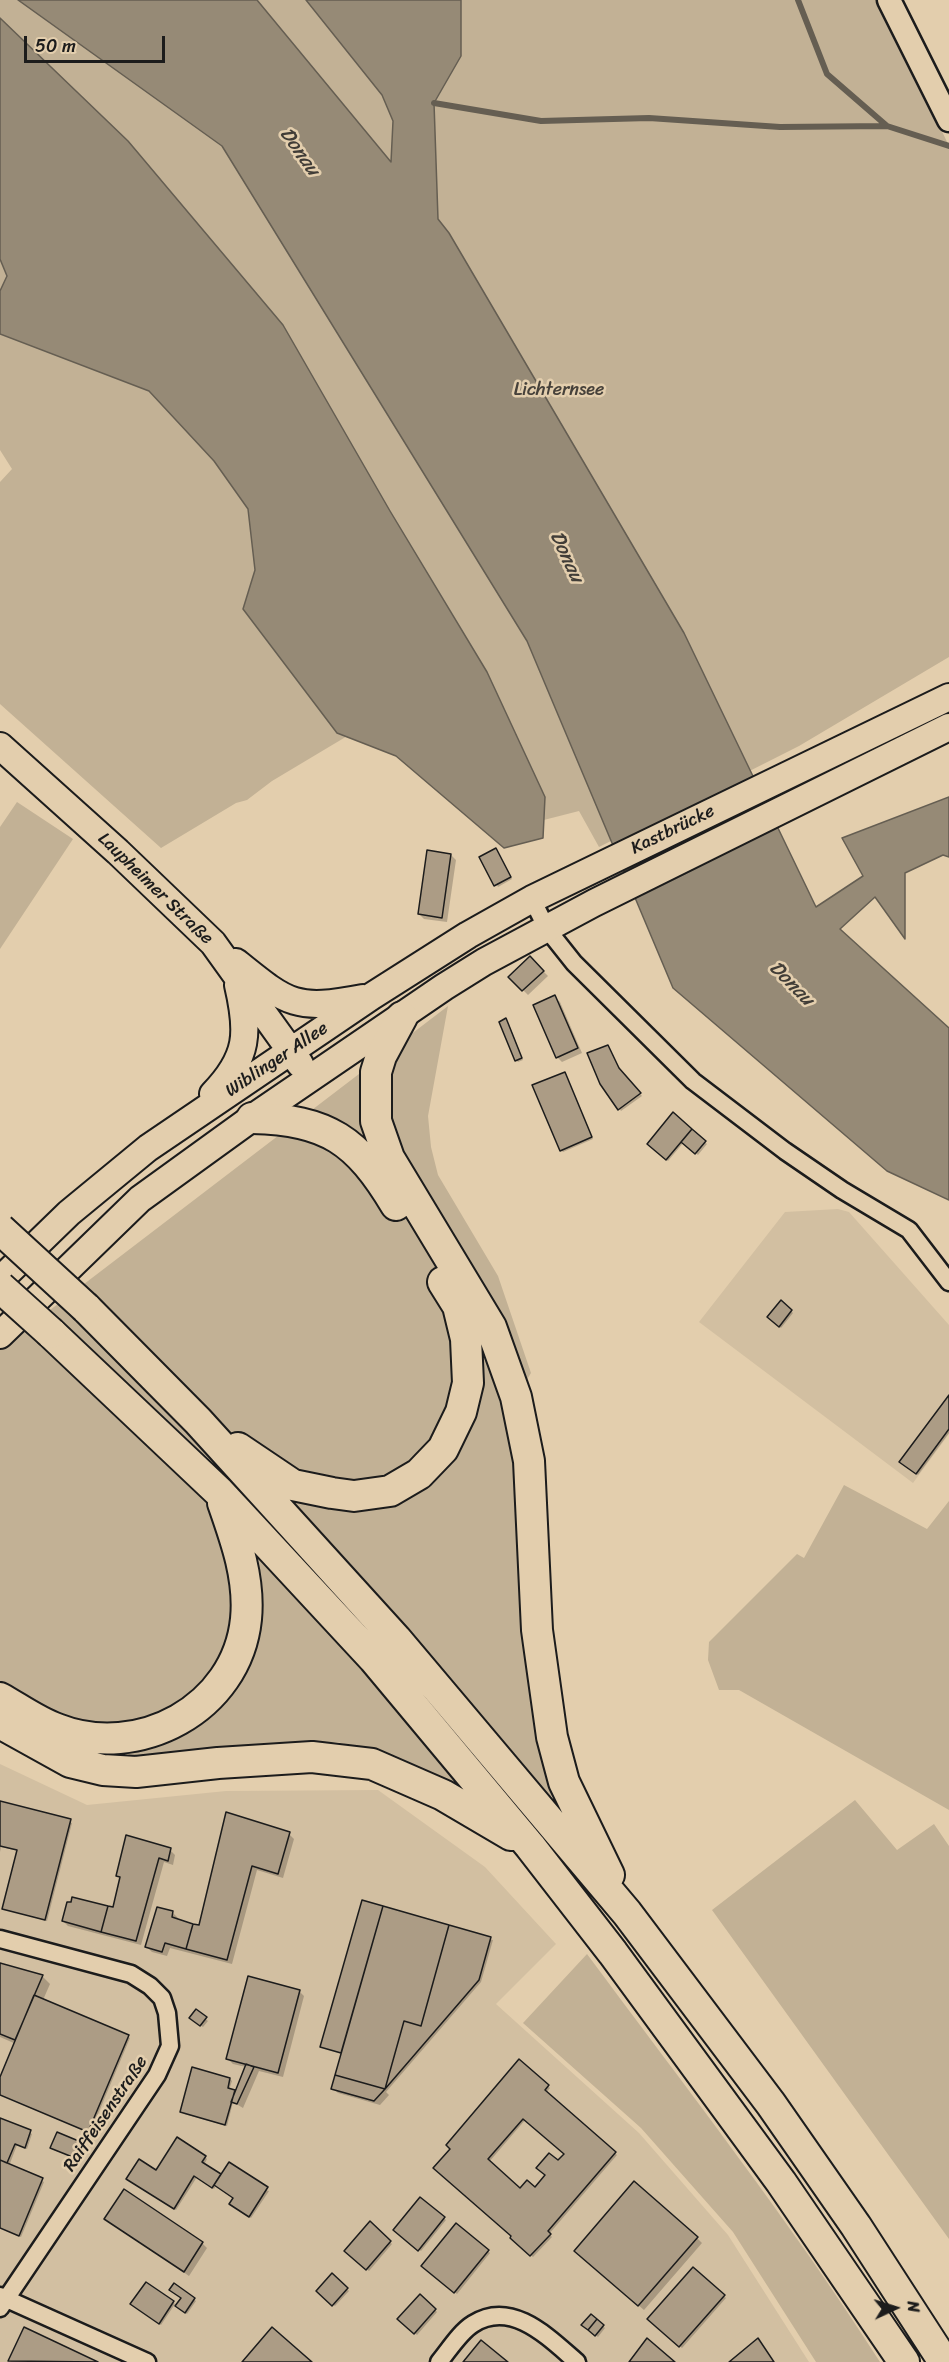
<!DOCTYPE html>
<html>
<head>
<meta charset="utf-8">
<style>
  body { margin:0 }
  #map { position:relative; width:949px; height:2362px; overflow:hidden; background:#e3cead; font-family:Sriracha,sans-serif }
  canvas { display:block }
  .north { position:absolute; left:865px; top:2278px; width:60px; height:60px; -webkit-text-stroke:4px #e3cead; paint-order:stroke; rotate:86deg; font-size:16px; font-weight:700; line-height:24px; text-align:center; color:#1c1c1c }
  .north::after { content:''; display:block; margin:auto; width:21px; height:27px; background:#1c1c1c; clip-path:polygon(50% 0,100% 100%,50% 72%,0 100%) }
  .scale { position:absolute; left:24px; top:36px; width:141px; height:27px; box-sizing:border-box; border:3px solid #1c1c1c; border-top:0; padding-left:8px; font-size:18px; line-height:21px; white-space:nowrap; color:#1c1c1c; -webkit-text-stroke:4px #e3cead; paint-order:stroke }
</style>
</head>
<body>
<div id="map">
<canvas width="949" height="2362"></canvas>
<div class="north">N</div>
<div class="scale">50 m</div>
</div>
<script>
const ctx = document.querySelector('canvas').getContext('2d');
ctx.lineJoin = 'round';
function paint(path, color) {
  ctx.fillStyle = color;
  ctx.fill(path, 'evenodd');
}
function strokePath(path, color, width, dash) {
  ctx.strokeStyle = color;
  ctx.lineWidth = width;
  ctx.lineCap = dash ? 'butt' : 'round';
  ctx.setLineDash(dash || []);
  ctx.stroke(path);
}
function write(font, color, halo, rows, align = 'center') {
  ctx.font = font + ' Sriracha,sans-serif';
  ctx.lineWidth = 5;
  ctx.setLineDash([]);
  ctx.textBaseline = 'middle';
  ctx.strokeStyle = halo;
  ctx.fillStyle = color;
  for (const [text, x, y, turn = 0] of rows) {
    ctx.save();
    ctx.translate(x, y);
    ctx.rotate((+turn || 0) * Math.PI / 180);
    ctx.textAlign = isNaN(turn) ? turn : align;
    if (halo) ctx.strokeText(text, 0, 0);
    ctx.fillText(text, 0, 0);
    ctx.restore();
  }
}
paint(new Path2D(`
  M838,1209L849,1212L949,1325V1434L913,1483L699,1322L785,1212Z
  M0,1764L87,1805L226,1791L378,1790L485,1867L556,1944L496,2004L639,2133L728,2235L809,2362H0Z`), '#d2bfa1');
paint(new Path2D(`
  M0,0H879L949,146V657L799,746L599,847L579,811L489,834L364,726L272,781L247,800L236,803L161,848L0,704V482L12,469L0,450Z
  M17,802L73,839L0,949V827Z
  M448,1006L428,1116L431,1147L438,1175L498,1276L531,1373L506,1414L561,1797L459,1788L434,1775L338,1742L268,1743L139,1760L0,1685V1322L16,1336Z
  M844,1485L927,1529L949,1501V1810L739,1690H719L708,1660L709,1642L797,1554L804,1558Z
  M855,1800L897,1850L934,1824L949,1846V2239L712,1910Z
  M587,1954C686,2088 790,2221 880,2362H816L733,2232L641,2128L523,2023Z`), '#c2b195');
const water = new Path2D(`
  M18,0H257L391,162L393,121L382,95L306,0H461V56L434,103L438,219L449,233L684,633L816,907L863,876L842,838L949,797V857L943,855L905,873V939L875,897L840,929L949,1028V1200L887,1171L673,988L527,641L222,146Z
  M0,18L128,141L283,325L390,511L487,672L545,797L543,838L504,848L396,756L337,733L243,609L255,570L248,509L214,461L149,391L0,334V291L7,276L0,259Z`);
paint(water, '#968a76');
strokePath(water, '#655e52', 1.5);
paint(new Path2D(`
  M498,852L512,879L498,887L481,857Z
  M451,855L456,860L447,922L424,919L419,914Z
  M530,958L548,976L528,995L510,977Z
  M555,997L560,1002L582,1053L562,1062L557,1057Z
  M508,1022L523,1060L518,1062L516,1060Z
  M608,1047L621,1071L642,1096L621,1111L602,1083Z
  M566,1075L593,1139L563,1152L561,1150Z
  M673,1115L707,1144L698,1155L684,1142L668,1161L649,1144Z
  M781,1302L793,1313L781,1328L769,1317Z
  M949,1397V1433L918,1475L903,1464Z
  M0,1802L72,1823L47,1921L4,1909L19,1851L1,1847L0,1852Z
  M227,1814L289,1834L294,1839L283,1878L257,1870L232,1964L170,1948L167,1956L152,1952L147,1947L173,1913L178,1918L177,1920L200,1927Z
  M170,1850L175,1855L173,1865L164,1862L141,1945L68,1926L63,1921L114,1909L121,1879L118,1876Z
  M363,1902L493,1940L481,1982L386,2092L389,2095L380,2105L338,2093L333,2088L342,2054L322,2046Z
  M0,1965L42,1976L50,1984L43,2000L130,2038L90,2133L0,2095V2081L16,2044L0,2037Z
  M299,1991L304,1996L283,2077L259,2071L243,2108L233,2102L227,2126L184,2114L182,2111L230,2079L232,2081L229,2090L236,2093L246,2067L233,2064L228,2059Z
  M196,2011L208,2021L203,2027L193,2020Z
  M519,2062L550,2088L546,2093L617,2155L549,2234L552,2237L533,2257L512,2238L513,2236L435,2168ZM526,2119L566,2154L535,2189L520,2190L489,2162Z
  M0,2119L32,2134L27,2149L17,2145L9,2166L44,2182L21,2237L0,2228Z
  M177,2139L205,2157L207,2159L204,2165L221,2176L269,2191L251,2218L233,2206L235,2198L216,2186L214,2189L197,2177L176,2210L130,2180L156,2172Z
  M81,2143L83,2145L77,2159L54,2150Z
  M420,2199L446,2220L421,2251L395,2230Z
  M106,2219L202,2243L207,2248L189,2276Z
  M370,2224L392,2244L369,2271L346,2251Z
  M456,2225L490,2253L457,2294L423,2266Z
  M697,2238L702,2243L644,2310L581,2256Z
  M693,2269L726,2298L682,2348L649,2319Z
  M332,2275L349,2291L335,2306L318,2291Z
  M147,2284L175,2304L161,2325L134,2306Z
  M174,2285L196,2301L187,2314L179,2308L182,2299Z
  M420,2296L437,2312L417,2335L399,2319Z
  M591,2316L605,2328L598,2337L584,2325Z
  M25,2329L95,2362H11L10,2360Z`), '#0003');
strokePath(new Path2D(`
  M798,0L827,74L887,126L949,146
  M434,103L541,121L649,118L780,127L887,126`), '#655e52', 6);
const building = new Path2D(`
  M496,848L511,877L494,886L479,857Z
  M427,850L451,854L442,918L418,914Z
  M530,956L544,971L522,991L508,977Z
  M555,995L578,1048L556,1058L533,1005Z
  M506,1018L522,1058L515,1061L499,1022Z
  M608,1045L619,1068L641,1093L618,1110L600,1084L587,1053Z
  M565,1072L592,1137L560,1151L532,1085Z
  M673,1112L692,1129L666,1160L647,1144Z
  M692,1129L706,1141L695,1154L681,1142Z
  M781,1300L792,1310L779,1327L767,1317Z
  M949,1395V1429L916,1474L899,1462Z
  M0,1801L71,1819L45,1920L2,1909L17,1850L0,1846Z
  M226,1812L290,1832L278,1874L252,1866L227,1960L186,1949L193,1924L199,1925Z
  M126,1835L171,1848L168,1861L159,1858L136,1941L101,1932L108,1906L113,1907L120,1877L116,1876Z
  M72,1897L108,1906L101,1932L62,1921L67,1902H71Z
  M362,1900L383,1906L341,2053L320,2047Z
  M383,1906L449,1925L421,2026L404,2021L385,2089L335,2075Z
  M157,1907L173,1911L172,1917L193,1924L186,1949L165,1943L162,1952L145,1947Z
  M449,1925L491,1937L479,1980L385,2089L404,2021L421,2026Z
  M0,1963L43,1975L15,2040L0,2034Z
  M248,1976L300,1990L278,2073L226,2059Z
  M34,1995L129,2035L88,2132L0,2095V2077Z
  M196,2009L207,2017L200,2026L189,2018Z
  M519,2059L549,2085L545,2090L616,2152L548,2231L551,2234L530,2256L510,2238L511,2236L433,2168L450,2149L446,2145ZM523,2119L564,2154L558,2160L549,2153L536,2168L545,2175L535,2187L527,2180L520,2188L488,2159Z
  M246,2064L254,2067L237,2104L231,2102Z
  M192,2067L230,2078L228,2088L235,2090L225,2125L180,2112Z
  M335,2075L385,2089L374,2101L331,2089Z
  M0,2118L31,2130L25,2148L15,2144L7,2163L0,2160Z
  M57,2132L81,2142L75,2158L50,2148Z
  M177,2137L206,2156L202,2162L221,2174L212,2188L194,2176L174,2209L126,2179L139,2159L156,2170Z
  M0,2160L43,2178L19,2236L0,2228Z
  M229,2162L268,2187L249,2217L229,2204L233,2198L214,2185Z
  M634,2181L698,2237L638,2306L574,2251Z
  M124,2189L203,2242L184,2272L104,2219Z
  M420,2197L445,2217L418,2251L393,2230Z
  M370,2221L391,2241L366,2270L344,2251Z
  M456,2223L489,2250L454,2293L421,2266Z
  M693,2267L725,2295L679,2347L647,2319Z
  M332,2273L348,2288L332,2306L316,2291Z
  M146,2282L174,2301L159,2324L130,2304Z
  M174,2283L195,2298L185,2313L175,2306L181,2298L169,2290Z
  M420,2294L436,2309L414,2334L397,2319Z
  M591,2314L597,2319L588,2330L581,2325Z
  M597,2319L604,2325L595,2336L588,2330Z
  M24,2327L98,2362L8,2361Z
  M272,2327L312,2362H242Z
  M647,2338L675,2362H629Z
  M758,2338L774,2362H729Z
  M481,2340L508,2362H463Z`);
paint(building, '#ac9c85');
strokePath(building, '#1c1c1c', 1.5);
const street = new Path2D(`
  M532,899L547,929L574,963L693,1081L785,1151L842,1190L909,1230L949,1282
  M0,1939L131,1974L150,1986L162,1998L167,2013L170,2046L157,2075L0,2308
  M0,2296L147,2362
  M439,2362C449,2350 460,2332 473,2324C512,2299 549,2338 577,2362`);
const secondary = new Path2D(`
  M889,0L949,120`);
const primary = new Path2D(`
  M0,746L118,852L213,943L300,1064
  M236,962C288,1004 295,1011 363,998
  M213,1094C249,1057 249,1032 238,985
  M0,1280L69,1213L148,1148L372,996L468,935L532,899L949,697
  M0,1335L140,1199L252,1118L444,987L484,962L594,903L949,727`);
const highway = new Path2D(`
  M402,1017L381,1056L376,1072V1121L389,1158L491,1327L516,1397L529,1461L537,1630L552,1737L564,1782L609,1875
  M252,1118C328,1120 357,1140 396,1205
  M86,1308L198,1421L396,1639L627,1913L771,2104L856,2226L944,2362
  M51,1333L219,1492L374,1659L530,1846L613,1953L781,2182L904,2362
  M238,1448L293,1485L332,1493L354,1496L390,1491L419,1474L443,1449L461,1412L468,1383L466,1339L458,1306L443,1282
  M0,1698C18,1708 37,1722 57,1729C138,1761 237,1709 246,1619C250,1579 236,1540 223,1503
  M0,1723L70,1762L103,1770L136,1772L218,1763L312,1757L372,1764L443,1795L511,1835`);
strokePath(street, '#1c1c1c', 21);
strokePath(secondary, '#1c1c1c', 27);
strokePath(primary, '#1c1c1c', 30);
strokePath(highway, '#1c1c1c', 34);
strokePath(street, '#e3cead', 16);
strokePath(secondary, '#e3cead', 22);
strokePath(primary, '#e3cead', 26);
strokePath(highway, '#e3cead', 30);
const highwayBridge = new Path2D(`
  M0,1229L86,1308
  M0,1287L51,1333`);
strokePath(highwayBridge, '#1c1c1c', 34, []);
strokePath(highwayBridge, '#e3cead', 30);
write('18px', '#46413a', '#e3cead', [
  ["Lichternsee",559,390]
]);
write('18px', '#1c1c1c', '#e3cead', [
  ["Kastbrücke",673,830,-26],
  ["Laupheimer Straße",155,889,44],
  ["Wiblinger Allee",277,1060,-34],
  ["Raiffeisenstraße",106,2114,-56]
]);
write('italic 20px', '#413d37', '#e3cead', [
  ["Donau",299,152,55],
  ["Donau",566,557,65],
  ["Donau",791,984,45]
]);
</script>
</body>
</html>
